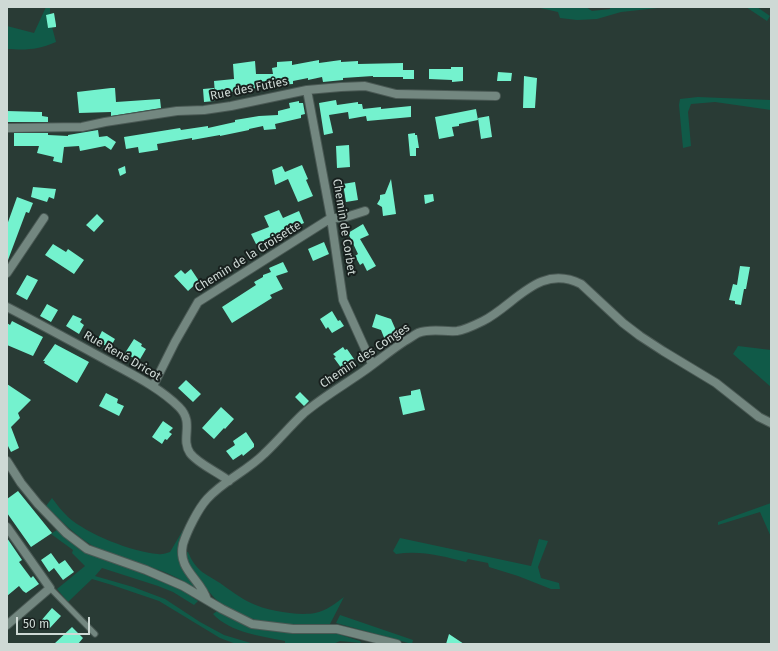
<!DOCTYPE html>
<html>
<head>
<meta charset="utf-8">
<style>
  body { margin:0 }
  #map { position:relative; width:778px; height:651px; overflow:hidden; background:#293b35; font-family:"Fira Sans",sans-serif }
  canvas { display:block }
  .frame { position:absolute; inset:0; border:8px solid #ced9d5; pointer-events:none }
  .scale { position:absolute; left:16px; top:617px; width:74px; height:18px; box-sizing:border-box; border:2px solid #ced9d5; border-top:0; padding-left:5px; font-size:12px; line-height:14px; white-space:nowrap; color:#ced9d5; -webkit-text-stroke:3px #18201e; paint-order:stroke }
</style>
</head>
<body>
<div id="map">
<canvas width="778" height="651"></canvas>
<div class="frame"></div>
<div class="scale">50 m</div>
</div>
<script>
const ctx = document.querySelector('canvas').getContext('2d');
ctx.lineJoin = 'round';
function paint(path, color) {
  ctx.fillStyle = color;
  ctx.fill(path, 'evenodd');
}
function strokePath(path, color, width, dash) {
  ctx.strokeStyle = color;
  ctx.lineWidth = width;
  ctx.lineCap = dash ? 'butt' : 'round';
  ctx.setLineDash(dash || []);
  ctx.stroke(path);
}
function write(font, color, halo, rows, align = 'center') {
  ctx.font = font + ' "Fira Sans",sans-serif';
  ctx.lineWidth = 4;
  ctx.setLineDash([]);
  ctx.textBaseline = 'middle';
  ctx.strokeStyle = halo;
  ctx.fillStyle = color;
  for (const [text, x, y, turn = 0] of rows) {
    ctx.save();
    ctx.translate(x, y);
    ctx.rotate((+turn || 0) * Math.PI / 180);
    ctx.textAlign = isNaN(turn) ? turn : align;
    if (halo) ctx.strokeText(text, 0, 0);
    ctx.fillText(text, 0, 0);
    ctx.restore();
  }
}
paint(new Path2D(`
  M46,7H50V14L46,15L48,28L52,27L56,42C37,50 27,50 7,49V26L34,33Z
  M536,7H586L592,11L610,9V7H667L621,12L597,19L577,20L560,18L558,12Z
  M746,7H757L770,16L767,21Z
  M698,97L771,100V110L715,102L691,104L688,112L691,146L683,148L679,105L680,99Z
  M738,346L771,350V387L733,354Z
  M52,498C57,505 62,511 68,517C87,534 132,552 158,554C162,555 166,553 170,552L183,530L184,531L182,568L192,582L199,587L194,589C171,569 137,565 109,554C84,544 65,525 46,506Z
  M771,503V537L760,512L718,525V522Z
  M58,529L97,557L128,568L177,587L198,601L194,605L173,592L158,586L102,568L95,576L133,587L165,599L200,622L224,635L254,644H236L220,638L159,601L112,585L92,579L68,602L57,589L85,566L72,553L73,550L51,534Z
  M400,538L531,566L539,539L548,541L538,567L541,578L559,583L560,589H551L518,576L489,567L488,563L468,559L466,562C443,556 420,550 396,554L393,551Z
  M186,552H188C196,571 204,573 220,583C230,590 240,598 251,603C267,611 298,616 315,613C326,611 336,603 344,597L330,624C295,626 256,626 226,607C217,602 211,594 204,586C196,576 186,566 186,552Z
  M217,611L251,628L299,634L332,632L360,641L361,643L340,641L333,644H285V641C261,636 231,633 213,614Z
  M340,615L413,640L412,644L336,623Z`), '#105a48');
paint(new Path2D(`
  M54,13L56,25V27L48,28L46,15Z
  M319,60V63L341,60V62L358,61V64L403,63V70H414V79H403V77H373V76L343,78V80L323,82L322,77L308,80V78L293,81V84L274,85V87L247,89V90L215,94L214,81L234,79L233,64L255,61L256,74H273L272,68L277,67V62L292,61V65Z
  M451,67H463V81L452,82V80L429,79V69H451Z
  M498,72L512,73L511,81H497Z
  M524,76L537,78L535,108H523Z
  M111,88H115L116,102L160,99L161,108L111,116V112L79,113L77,92Z
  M214,88L215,101L204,102L203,89Z
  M336,100L337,105L358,102V104H362L363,109L381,107V109L411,106V117L367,121L366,116L349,119L348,112L329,115L333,133L324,135L319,103Z
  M299,101V103H303L305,114L301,115V118L275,124L276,129L264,130L263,126L249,129V130L220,136V135L192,140V138L157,144L158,150L139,153L138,147L126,149L124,137L180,128L181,130L208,126V128L235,122V120L259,116L278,115V111L290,108L289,103Z
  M476,109L478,120L459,124V126L452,127L454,136L439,139L435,117Z
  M7,111L42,112V116L48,117V122H7Z
  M489,116L492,137L481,139L478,118Z
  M98,130L99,137L107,136L116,142L111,150L105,146L80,151L79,146L64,147L62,163L53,161L54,157L37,153L39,146H14V133H48V135L68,136V135Z
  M415,133V135H417L419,148H416V156H410L408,134Z
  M349,145L350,167L337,168L336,146Z
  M302,165L308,179L306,180L313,196L298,202L288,179L275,185L272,170L282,166L285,172Z
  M125,166L126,173L120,176L118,169Z
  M391,179L396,214L383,216L382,207L377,204L380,199V195L385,194Z
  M355,182L358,200L346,202L343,184Z
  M33,187L56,189L54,199L49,197L47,202L31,197Z
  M433,194L434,201L425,204L424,195Z
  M17,197L33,203L29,213L26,212L8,260L7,225Z
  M279,210L283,218L299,211L304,223L264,240V241L256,244L251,234L269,227L264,216Z
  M97,214L104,221L94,232L86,225Z
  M363,224L369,235L360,239L376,266L367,271L363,263L360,265L355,256L358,254L348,233Z
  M324,242L329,254L313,261L308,249Z
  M53,244L66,252L68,249L84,260L74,274L45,255Z
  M283,262L288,272L276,276L283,289L270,295L272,298L232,323L222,307L256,285L254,282L263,277V275L271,272L269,268Z
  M740,266L750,267L746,289H744L741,305L735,304V301L729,300L733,284L737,285Z
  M191,269L199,281L188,291L174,276L181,270L185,274Z
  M27,275L38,280L27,300L16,294Z
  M47,304L58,310L51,322L40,316Z
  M332,311L338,321L340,320L344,326L332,333L328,327L326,329L320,319Z
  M376,314L391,319L398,335L385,340L381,330L372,327Z
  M73,315L82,319L80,322L84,325L79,334L66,326Z
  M12,321L43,337L33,356L7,345V323L10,325Z
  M102,331L115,339L110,348L97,341Z
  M134,339L142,344L141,346L146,349L139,361L125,353Z
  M55,344L89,362L77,383L44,363L45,361H43Z
  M343,347L345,350L347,349L354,359L342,369L334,358L336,357L333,354Z
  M186,380L201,394L193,402L178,388Z
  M7,384L31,400L18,413L20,418L11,427L19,448L11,452L7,444Z
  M420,389L425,410L403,415L399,397L411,395V391Z
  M300,392L309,401L304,406L295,397Z
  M106,393L118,399L117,403L124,406L119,416L99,406Z
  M221,407L234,419L225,429L224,428L214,439L202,428Z
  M163,421L173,428L169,432L172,434L167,440L165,439L162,444L152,437Z
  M246,432L254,444V447L243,456L242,454L233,460L226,451L235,445L233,441Z
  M18,491L52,533L31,547L7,513V499Z
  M7,538L22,560L19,562L31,578L33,576L39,584L26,593L23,591L19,586L7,596Z
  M51,553L59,564L65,560L74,572L63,580L54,568L49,572L41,560Z
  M52,608L61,616L49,629L40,622Z
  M72,627L83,638L78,644H54Z
  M449,634L464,644H446Z`), '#74f2ce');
const service = new Path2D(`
  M50,588L95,634`);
const minor = new Path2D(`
  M307,90L331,218L343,300L372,364
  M7,128L82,127L105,122L177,111L204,110L231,106L307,90L341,87L365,86L396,94L496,96
  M7,273L44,218
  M7,307C40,324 73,342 106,360C131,374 159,387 179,407C195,423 180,438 190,453C198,464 218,472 229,481
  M153,386L175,342L198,302L331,218H343L365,211
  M7,461L21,483L38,504L66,533L87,549L146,570L183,586L222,609L252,624L293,629H337L397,644
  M7,527L50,588L7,625
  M207,600C201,579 177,570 183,544C187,531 198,509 207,499C223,481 247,471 264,454C278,441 290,426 304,413C323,397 344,385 364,371C378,361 391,350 405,341C409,339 414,335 418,333C431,328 444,332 457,331C465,330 475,325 483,321C515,305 539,263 581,284L623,323L640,336L663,351L716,383L759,417L771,423`);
strokePath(service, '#4a5954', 7);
strokePath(minor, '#4a5954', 10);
strokePath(service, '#738780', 5);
strokePath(minor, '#738780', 8);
write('12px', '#ced9d5', '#18201e', [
  ["Rue des Futies",249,89,-11],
  ["Chemin de Corbet",344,227,81],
  ["Chemin de la Croisette",248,257,-32],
  ["Rue René Dricot",122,356,30],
  ["Chemin des Conges",365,356,-34]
]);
</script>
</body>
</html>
